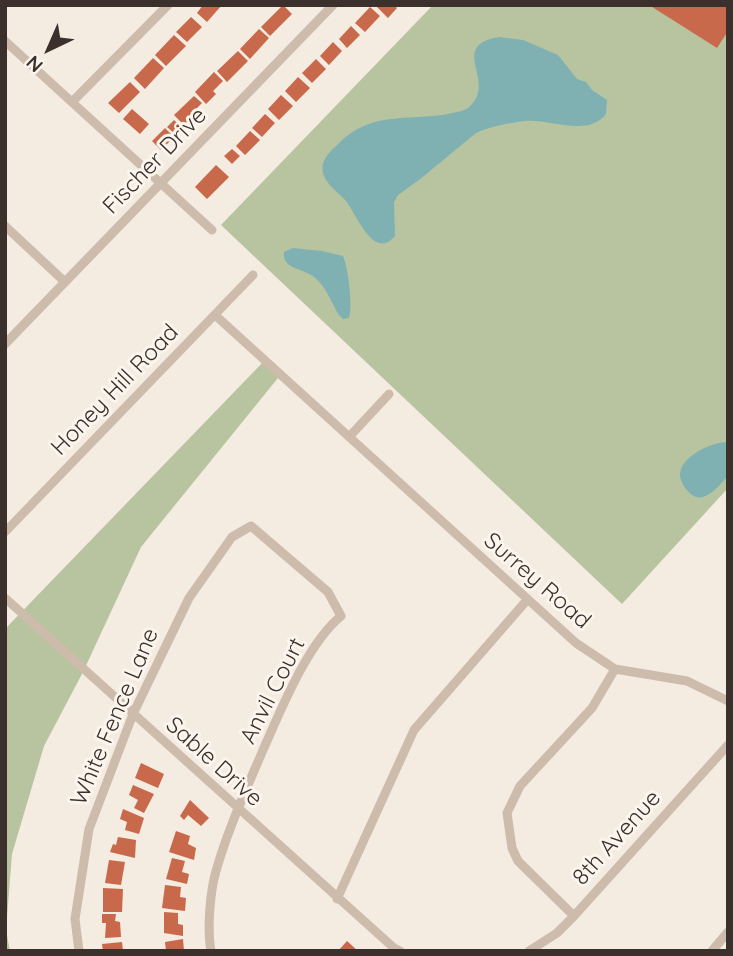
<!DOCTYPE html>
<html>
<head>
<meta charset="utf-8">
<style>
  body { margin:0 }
  #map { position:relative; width:733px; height:956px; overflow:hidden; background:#f4ebe1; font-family:Quicksand,sans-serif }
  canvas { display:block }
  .frame { position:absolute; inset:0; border:7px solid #3b302b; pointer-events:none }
  .north { position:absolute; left:14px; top:14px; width:70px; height:70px; -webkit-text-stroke:5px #fbf5ee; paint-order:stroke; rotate:224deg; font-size:19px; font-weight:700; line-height:28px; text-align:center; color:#3b302b }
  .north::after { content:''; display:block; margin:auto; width:24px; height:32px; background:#3b302b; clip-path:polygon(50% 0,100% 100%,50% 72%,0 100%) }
</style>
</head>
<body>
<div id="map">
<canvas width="733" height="956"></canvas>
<div class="frame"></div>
<div class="north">N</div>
</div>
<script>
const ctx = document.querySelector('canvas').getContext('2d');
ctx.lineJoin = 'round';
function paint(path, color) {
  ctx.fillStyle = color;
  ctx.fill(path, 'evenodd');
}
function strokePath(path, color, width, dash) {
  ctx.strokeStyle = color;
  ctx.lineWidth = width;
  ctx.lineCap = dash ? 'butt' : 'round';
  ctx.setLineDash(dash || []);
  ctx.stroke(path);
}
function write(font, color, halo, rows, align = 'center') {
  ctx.font = font + ' Quicksand,sans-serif';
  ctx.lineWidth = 6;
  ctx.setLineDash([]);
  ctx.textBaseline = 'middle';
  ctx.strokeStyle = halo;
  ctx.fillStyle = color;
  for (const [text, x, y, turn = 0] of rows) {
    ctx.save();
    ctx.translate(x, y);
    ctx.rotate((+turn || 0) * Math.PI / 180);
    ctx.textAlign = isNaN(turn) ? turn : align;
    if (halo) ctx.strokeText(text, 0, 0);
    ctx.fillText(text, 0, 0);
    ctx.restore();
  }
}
paint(new Path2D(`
  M433,5H728V488L622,604L221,225Z
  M266,359L282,373L141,547L83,672L44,746L12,854L6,930L10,951H5V629Z`), '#b8c4a0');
paint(new Path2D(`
  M499,37L523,40L558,55L577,79L586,82L592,90L607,100L606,114C588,138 549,118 525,121C509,123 491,126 476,133L419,180L398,195L394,202L395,236C373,262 356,212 345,200C338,192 328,186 324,176C322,171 322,165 324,161C327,154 333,149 338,144C370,111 406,121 448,114C455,112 462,112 468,108C500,82 446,46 499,37Z
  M293,248L322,251L343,256C348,267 353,307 349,318L343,319L339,315C331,302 325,283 311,275C300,268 282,268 284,252Z
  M728,442V476C721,483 713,494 703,497C693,501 679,484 680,473C683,455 712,442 728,442Z`), '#7fb0b2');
paint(new Path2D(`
  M203,5H222L207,22L197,13Z
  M283,5L292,14L270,36L261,27Z
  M375,5H394L397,8L388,18Z
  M649,5H728V31L717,48Z
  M370,7L380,16L365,32L355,23Z
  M191,17L202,27L187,42L176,32Z
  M351,26L360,35L347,48L339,39Z
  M259,29L269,38L250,59L240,49Z
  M174,35L186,46L166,66L155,55Z
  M333,42L342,51L329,65L320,56Z
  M238,51L248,61L227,82L217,71Z
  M153,58L164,68L145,89L134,78Z
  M316,59L326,69L312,83L302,73Z
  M214,72L223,81L213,91L216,94L206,104L195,92Z
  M298,77L310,88L296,102L285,91Z
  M130,82L140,92L119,113L108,103Z
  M281,95L293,106L279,120L268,109Z
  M194,96L202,103L197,108L199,111L184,125L174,115Z
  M132,109L149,124L140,134L123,119Z
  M265,114L275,123L262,137L252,128Z
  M174,120L182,128L175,134L167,127Z
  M165,128L174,137L161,150L152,141Z
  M250,131L260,140L245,155L236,146Z
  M232,149L240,156L232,164L224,156Z
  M216,165L229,177L207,199L195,187Z
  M141,763L164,774L158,788L135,778Z
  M133,785L154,794L144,813L134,808L138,800L129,795Z
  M190,800L209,818L201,826L188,815L184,820L180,816Z
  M123,809L144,818L139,834L125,830L127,822L120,819Z
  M176,831L190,836L188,844L196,848L194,860L169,852Z
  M118,837L136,840L135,858L110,852L113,844L116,845Z
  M172,858L185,861L182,872L189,874L187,884L166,879Z
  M109,860L125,862L121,885L105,883Z
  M165,885L181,887L180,897L186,898L185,911L162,908Z
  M103,888L123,889L122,912H103Z
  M164,912L178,913V924L183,925V936L164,933Z
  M102,914H116L115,921L120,922L121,937L105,938L106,923H102Z
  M183,939L184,951H166L165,942Z
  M347,941L358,951H338Z
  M122,942L123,951H103L102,944Z`), '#c8694b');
strokePath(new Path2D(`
  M5,41L212,230
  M72,102L168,5
  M5,226L65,282
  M215,315L576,643L615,669L687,681L728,701
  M5,344L333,5
  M349,437L389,394
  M5,532L253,275
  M5,598L394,948L400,951
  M337,899L414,730L527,600
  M574,916L518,861L512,848L507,813L520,786L592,708L615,669
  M79,951L75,919L89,829L133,714L189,598L232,537L251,526L328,592L341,616C307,644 281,710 263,750C246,790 228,829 216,871C210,892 207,929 211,951
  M529,951L557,933L574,916L728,745
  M712,951L728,932`), '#cdbbac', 9);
write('23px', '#3b302b', '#fbf5ee', [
  ["Fischer Drive",155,161,-46],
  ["Honey Hill Road",115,390,-46],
  ["Surrey Road",537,581,41],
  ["Anvil Court",273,691,-63],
  ["White Fence Lane",115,717,-67],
  ["Sable Drive",214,762,42],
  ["8th Avenue",617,838,-48]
]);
</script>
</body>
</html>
